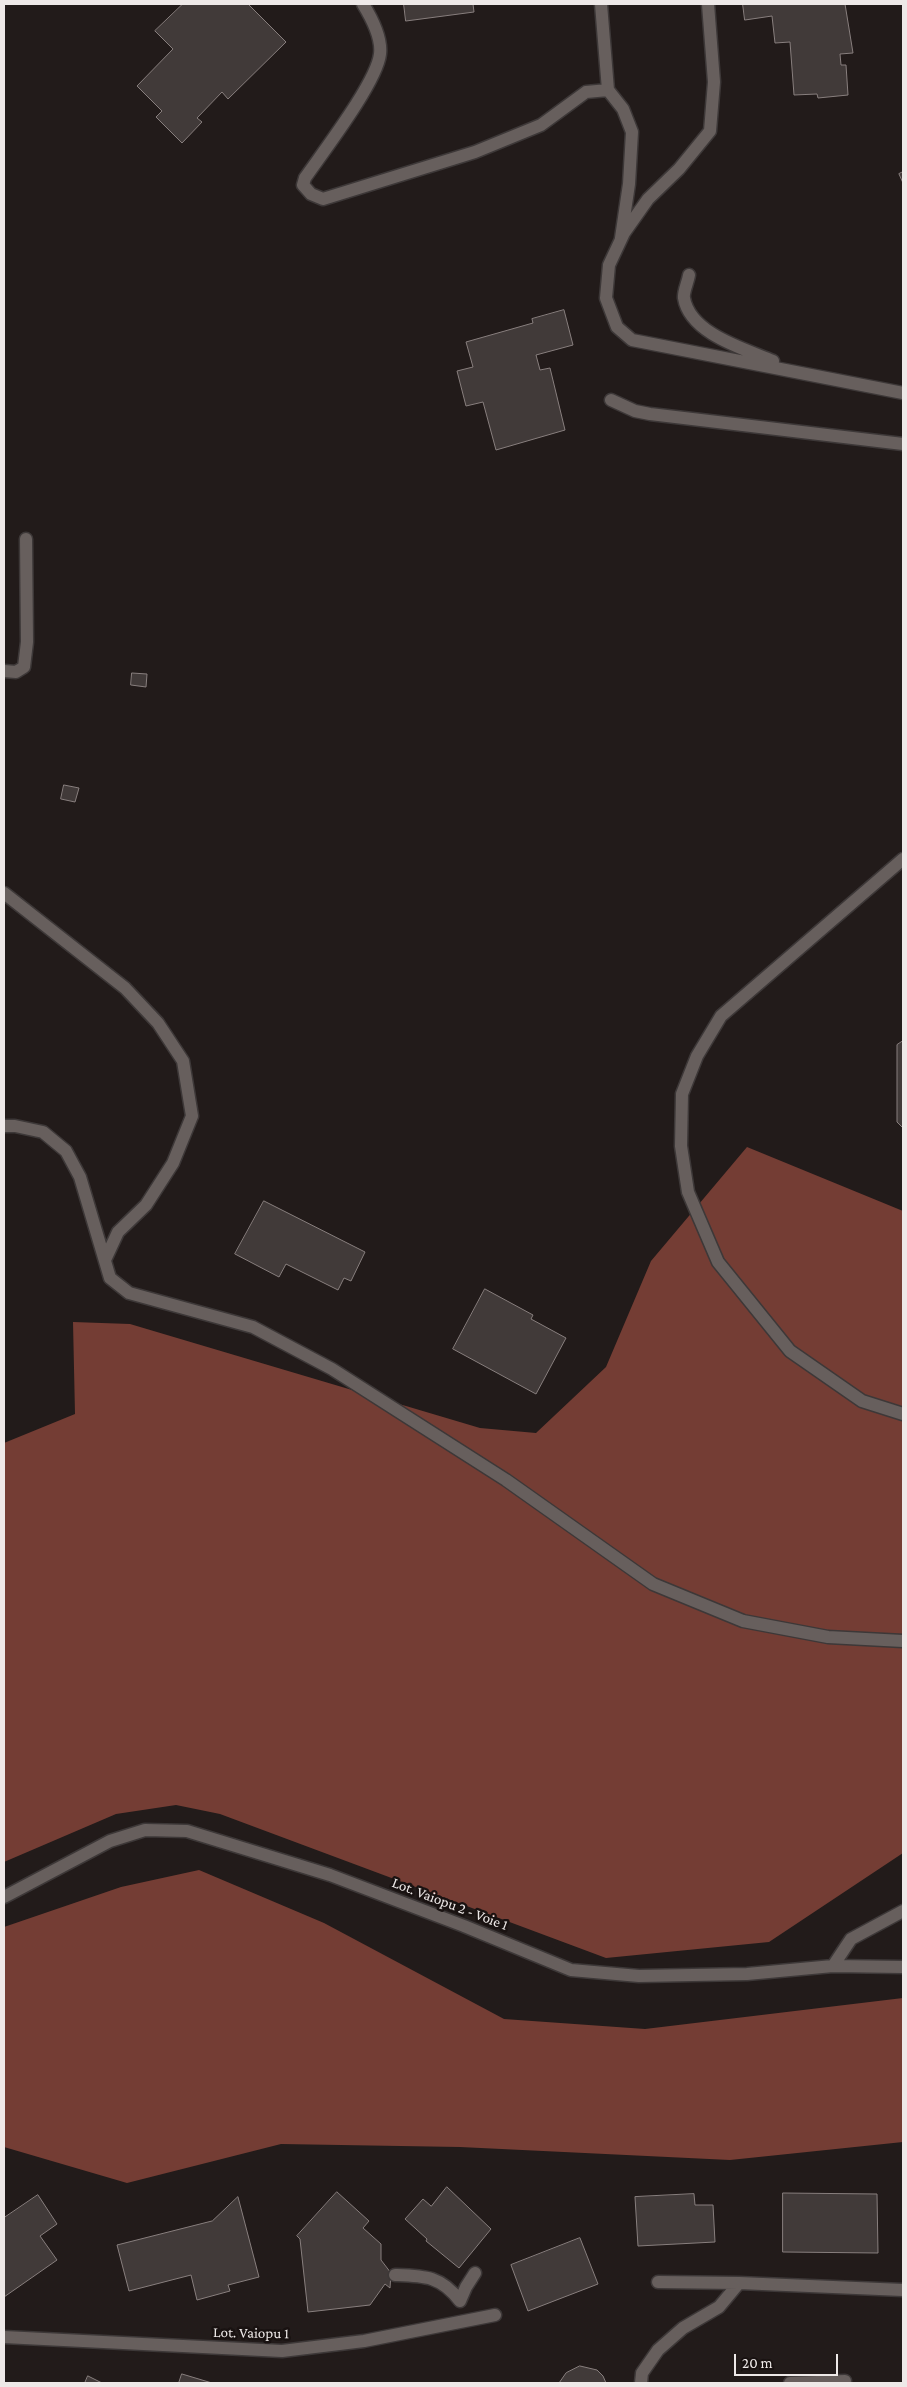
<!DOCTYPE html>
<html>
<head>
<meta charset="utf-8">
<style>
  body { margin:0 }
  #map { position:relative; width:907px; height:2387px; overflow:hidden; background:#221b1a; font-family:"Crimson Pro",serif }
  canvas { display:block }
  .frame { position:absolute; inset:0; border:5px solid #eee9e8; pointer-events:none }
  .scale { position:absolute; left:734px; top:2354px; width:104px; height:22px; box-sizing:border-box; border:2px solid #eee9e8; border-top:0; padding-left:6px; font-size:15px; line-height:18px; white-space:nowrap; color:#eee9e8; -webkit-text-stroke:4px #191211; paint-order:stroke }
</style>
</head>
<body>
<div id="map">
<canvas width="907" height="2387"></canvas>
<div class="frame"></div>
<div class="scale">20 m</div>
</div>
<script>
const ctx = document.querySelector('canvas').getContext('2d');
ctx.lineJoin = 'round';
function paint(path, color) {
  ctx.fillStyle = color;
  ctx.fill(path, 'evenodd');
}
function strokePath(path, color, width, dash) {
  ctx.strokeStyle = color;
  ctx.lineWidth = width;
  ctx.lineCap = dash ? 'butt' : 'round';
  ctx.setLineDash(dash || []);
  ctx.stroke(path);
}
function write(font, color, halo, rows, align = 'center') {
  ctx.font = font + ' "Crimson Pro",serif';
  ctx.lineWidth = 5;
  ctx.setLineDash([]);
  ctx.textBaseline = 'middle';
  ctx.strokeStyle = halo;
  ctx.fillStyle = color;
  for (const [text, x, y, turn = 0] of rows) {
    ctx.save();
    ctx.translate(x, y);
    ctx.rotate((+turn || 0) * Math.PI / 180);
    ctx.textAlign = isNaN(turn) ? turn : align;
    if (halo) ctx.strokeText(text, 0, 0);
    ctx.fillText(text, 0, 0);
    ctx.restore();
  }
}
paint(new Path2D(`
  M747,1147L903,1211V1853L769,1942L606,1958L220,1814L176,1805L116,1814L4,1862V1443L75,1414L73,1322L130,1324L480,1428L536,1433L606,1367L651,1261Z
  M199,1870L324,1923L504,2019L645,2029L903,1998V2142L730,2160L460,2147L281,2144L127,2183L4,2147V1927L121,1887Z`), '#743d34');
const building = new Path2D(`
  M183,4H248L286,42L228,99L222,92L197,118L202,122L182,143L156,117L162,111L137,86L173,49L155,31Z
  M404,4H473L474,12L406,21Z
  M743,4H845L853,53L840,54L841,65H846L848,95L818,98L817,94L794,95L790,42L775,43L772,16L745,20Z
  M903,172V183L899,174Z
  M564,310L573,345L536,355L540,370L550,368L565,430L496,450L483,402L466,406L457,371L473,367L466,342L533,323L532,319Z
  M132,673L147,674L146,687L131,685Z
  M64,785L79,788L75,802L61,799Z
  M903,1041V1128L897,1122V1045Z
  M264,1201L365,1252L351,1281L344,1278L338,1290L286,1264L279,1277L235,1254Z
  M485,1289L533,1315L531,1319L566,1338L536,1394L453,1349Z
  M447,2187L491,2229L459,2268L426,2241L427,2239L405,2219L423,2199L431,2206Z
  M337,2192L369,2221L363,2228L381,2244V2260L391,2273L390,2288L385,2284L370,2305L308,2312L300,2239L297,2236Z
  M783,2193L877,2194L878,2253L783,2252Z
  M694,2194L695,2205H713L715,2242L638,2246L635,2197Z
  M38,2195L57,2224L40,2236L57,2260L4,2297V2218Z
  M238,2197L259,2277L228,2285L230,2291L197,2300L191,2275L129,2291L117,2245L212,2221Z
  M580,2238L598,2284L528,2311L511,2265Z
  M580,2366L597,2370L603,2376L606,2383H559L566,2373Z
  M182,2374L212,2383H179Z
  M88,2376L102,2383H85Z`);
paint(building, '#413a39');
strokePath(building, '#887f7e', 1);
const street = new Path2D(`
  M363,4C371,17 382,38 380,54C377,82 323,152 305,178L303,185L311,194L323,199L475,152L541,125L586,92L608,90L623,109L632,132L629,184L621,238
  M601,4L608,90
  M708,4L714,82L710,131L679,169L648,199L624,233L609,265L606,298L617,327L632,340L903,393
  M689,275C688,282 683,292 684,298C690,334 745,349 773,361
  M611,400L635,411L650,414L903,444
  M4,671L16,672L24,667L27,642L26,539
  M903,859L721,1016L697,1056L682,1094L681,1146L688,1192L718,1262L790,1351L862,1401L903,1414
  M4,893L125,988L158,1023L183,1061L192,1116L173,1163L146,1205L118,1232L105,1260
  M4,1126H15L43,1132L66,1151L80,1177L110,1278L129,1293L253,1327L332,1369L506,1480L653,1584L743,1621L828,1637L903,1641
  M4,1897L110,1841L145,1830L187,1831L330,1875L464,1926L571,1970L639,1976L747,1974L833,1966L903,1967
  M833,1966L851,1939L903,1911
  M395,2275C425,2276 441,2276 460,2301L466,2287L475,2273
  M658,2282L739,2283L903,2290
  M4,2337L282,2351L364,2341L495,2315
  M641,2383L642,2373L658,2350L683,2328L719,2307L739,2283
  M790,2383L845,2381`);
strokePath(street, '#3d3838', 15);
strokePath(street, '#675f5d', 12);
write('15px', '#eee9e8', '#191211', [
  ["Lot. Vaiopu 2 - Voie 1",450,1904,21],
  ["Lot. Vaiopu 1",251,2333,1]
]);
</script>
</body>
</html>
